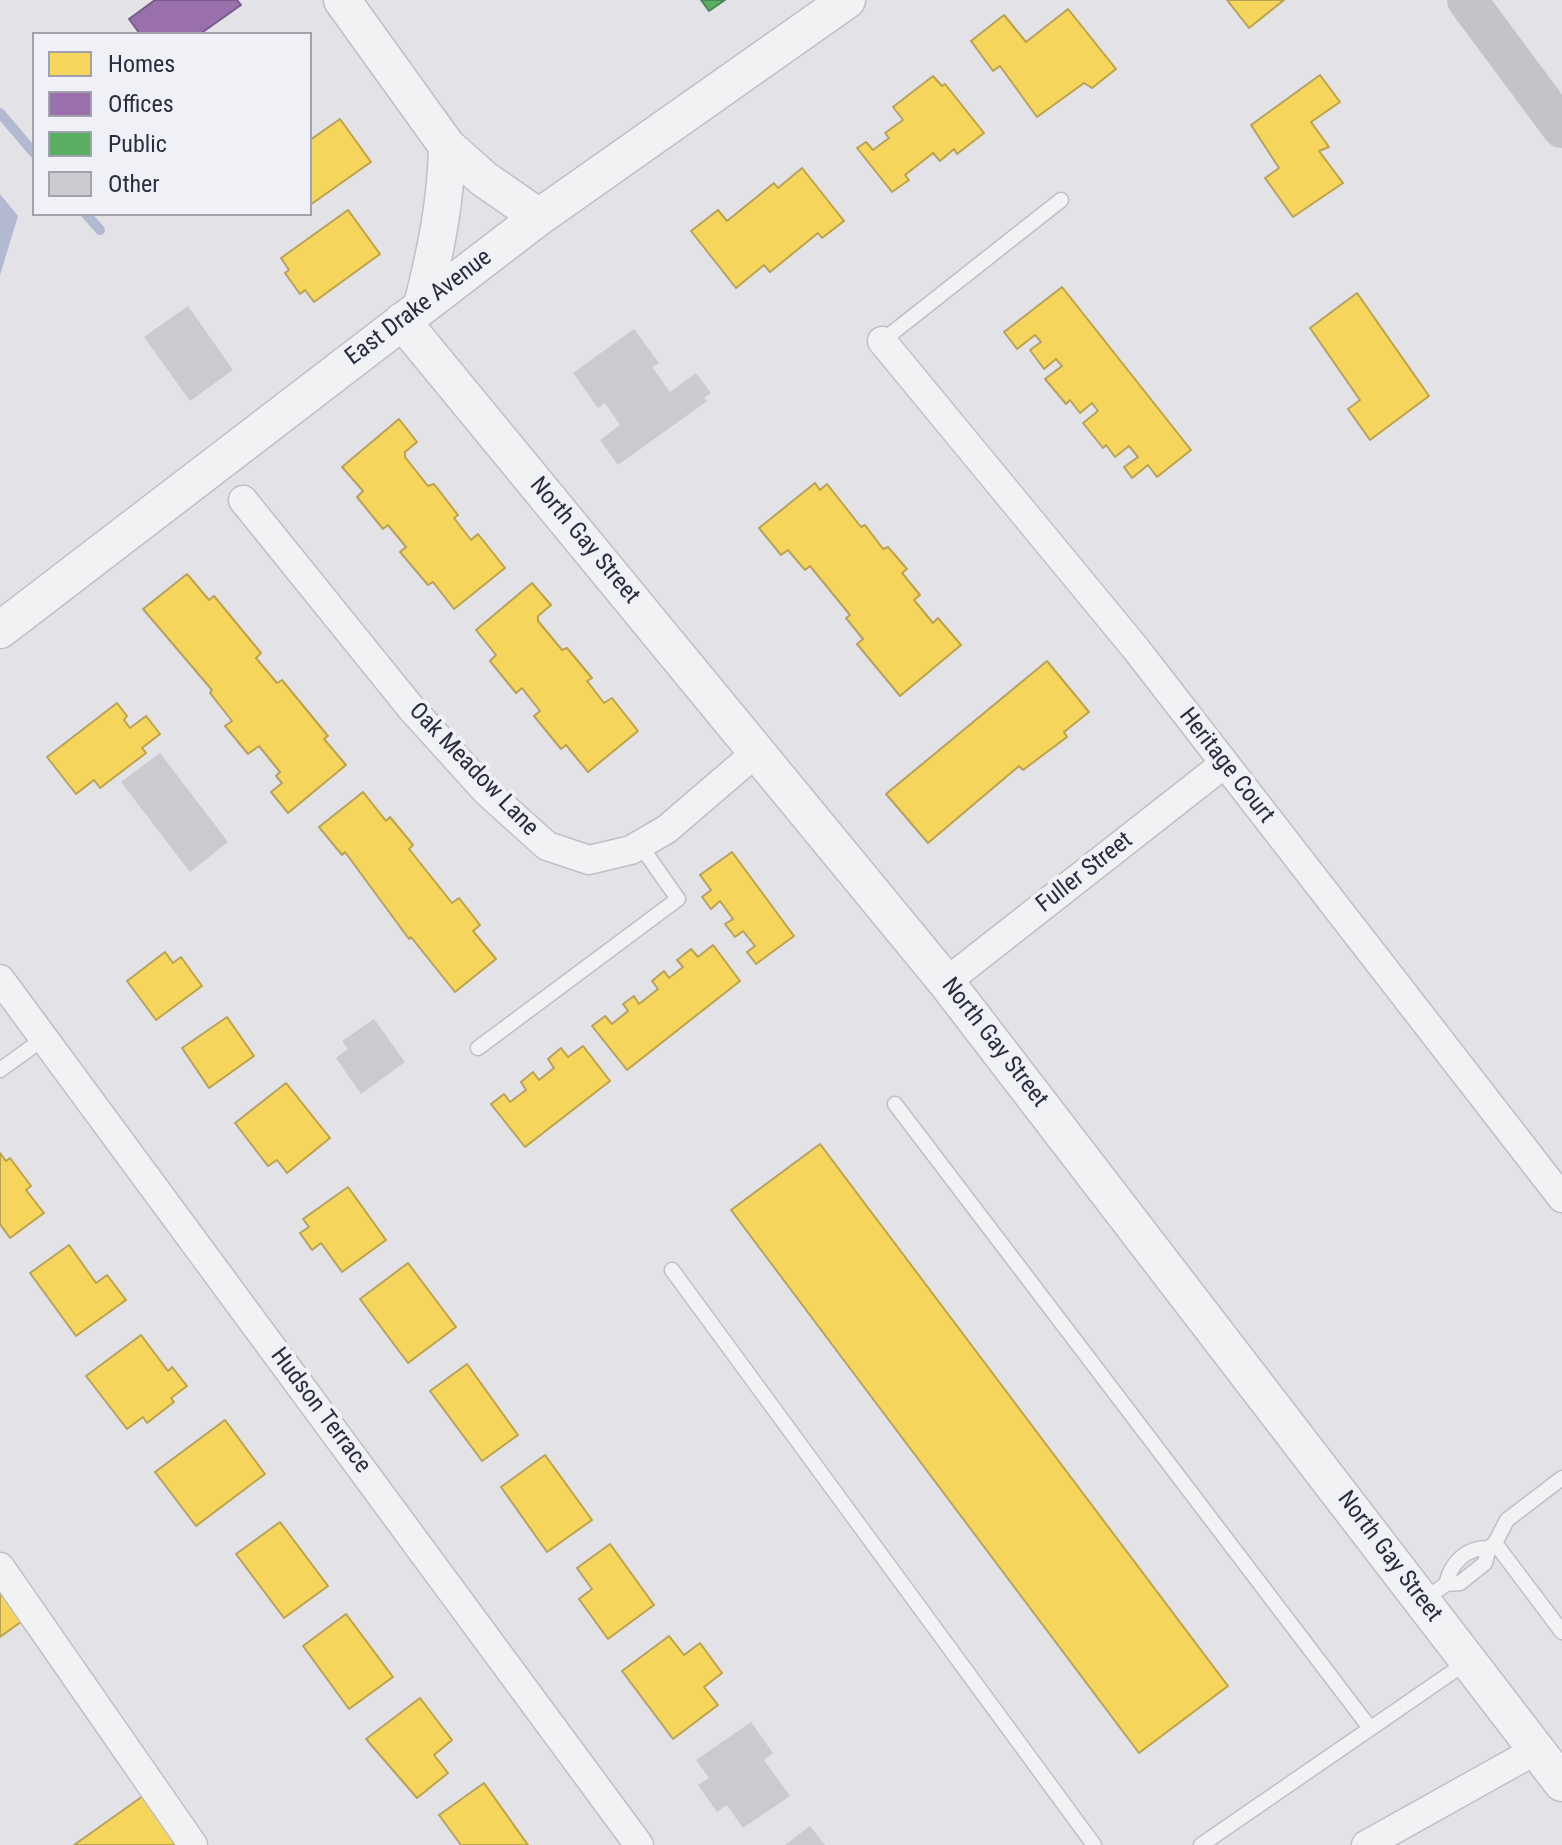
<!DOCTYPE html>
<html>
<head>
<meta charset="utf-8">
<style>
  body { margin:0 }
  #map { position:relative; width:1562px; height:1845px; overflow:hidden; background:#e3e3e7; font-family:"Roboto Condensed",sans-serif }
  canvas { display:block }
  .legend { position:absolute; left:32px; top:32px; width:280px; height:184px; box-sizing:border-box; background:#f0f1f6; border:2px solid #a1a2ad; margin:0; padding:10px 14px; list-style:none; font-size:24px; color:#2a2c3f }
  .legend li { display:flex; align-items:center; gap:16px; height:40px }
  .legend b { width:40px; border:2px solid #a1a2ad }
</style>
</head>
<body>
<div id="map">
<canvas width="1562" height="1845"></canvas>
<ul class="legend">
<li><b style="height:22px;background:#f6d55c"></b>Homes</li>
<li><b style="height:22px;background:#9970ab"></b>Offices</li>
<li><b style="height:22px;background:#5aae61"></b>Public</li>
<li><b style="height:22px;background:#cacacf"></b>Other</li>
</ul>
</div>
<script>
const ctx = document.querySelector('canvas').getContext('2d');
ctx.lineJoin = 'round';
function paint(path, color) {
  ctx.fillStyle = color;
  ctx.fill(path, 'evenodd');
}
function strokePath(path, color, width, dash) {
  ctx.strokeStyle = color;
  ctx.lineWidth = width;
  ctx.lineCap = dash ? 'butt' : 'round';
  ctx.setLineDash(dash || []);
  ctx.stroke(path);
}
function write(font, color, halo, rows, align = 'center') {
  ctx.font = font + ' "Roboto Condensed",sans-serif';
  ctx.lineWidth = 8;
  ctx.setLineDash([]);
  ctx.textBaseline = 'middle';
  ctx.strokeStyle = halo;
  ctx.fillStyle = color;
  for (const [text, x, y, turn = 0] of rows) {
    ctx.save();
    ctx.translate(x, y);
    ctx.rotate((+turn || 0) * Math.PI / 180);
    ctx.textAlign = isNaN(turn) ? turn : align;
    if (halo) ctx.strokeText(text, 0, 0);
    ctx.fillText(text, 0, 0);
    ctx.restore();
  }
}
paint(new Path2D(`
  M0,194L18,216L0,275Z`), '#b3b9d1');
const homes = new Path2D(`
  M1227,0H1284L1249,28Z
  M1068,9L1116,69L1092,88L1084,83L1037,117L1000,66L993,71L971,41L1004,15L1026,42Z
  M1320,75L1340,102L1311,122L1329,147L1319,151L1343,183L1293,217L1265,178L1279,168L1251,125Z
  M933,76L942,86L945,84L984,133L957,154L954,149L940,161L933,153L905,175L909,180L892,192L857,148L866,142L873,150L889,138L885,133L903,120L893,107Z
  M340,119L371,162L310,205V140Z
  M802,168L844,221L822,238L818,233L770,272L764,265L736,288L691,231L718,210L727,221L774,183L778,188Z
  M348,210L380,254L314,302L305,290L300,294L285,273L289,270L281,258Z
  M1062,287L1191,450L1157,477L1148,465L1132,478L1124,467L1138,457L1129,446L1115,457L1106,445L1103,448L1083,423L1098,411L1092,403L1080,413L1070,400L1066,404L1045,379L1062,366L1056,359L1044,369L1030,350L1041,342L1035,335L1017,349L1004,332Z
  M1357,293L1429,396L1370,440L1348,409L1360,400L1310,328Z
  M399,419L417,442L405,452V457L428,486L434,484L458,515L454,518L471,540L478,534L505,568L454,609L433,582L428,585L400,552L406,547L388,525L383,529L357,497L363,491L342,467Z
  M815,483L820,490L827,484L861,527L865,525L883,549L888,547L907,569L902,573L920,595L914,600L933,623L938,618L961,645L900,696L857,644L863,639L846,618L850,615L810,566L805,570L788,550L781,555L759,528Z
  M187,574L209,600L214,596L261,653L256,658L277,683L282,680L328,736L324,739L346,765L288,813L271,792L282,783L276,776L280,772L259,746L248,754L225,726L232,721L210,693L212,690L143,609Z
  M532,583L551,605L538,616V621L562,650L567,648L592,678L587,681L604,703L612,698L638,731L588,772L566,745L561,749L534,716L540,711L522,688L516,693L490,661L496,655L476,630Z
  M1047,661L1089,712L1064,732L1067,737L1023,770L1019,766L928,843L886,794Z
  M117,703L127,716L124,720L130,728L146,716L160,734L142,748L146,753L100,788L94,780L76,794L47,757Z
  M363,792L386,821L390,817L413,845L409,849L452,903L459,898L480,925L473,931L496,959L455,992L411,937L409,939L345,852L342,855L319,827Z
  M732,852L794,936L756,964L747,952L755,946L743,931L735,937L725,924L733,919L720,901L711,909L702,897L711,890L700,875Z
  M713,945L740,981L627,1070L592,1026L605,1016L612,1024L628,1011L623,1004L634,996L639,1004L658,989L652,981L664,971L669,978L683,967L677,960L691,949L698,957Z
  M165,952L173,963L181,957L202,986L156,1020L127,981Z
  M227,1017L254,1056L209,1088L182,1048Z
  M583,1046L610,1081L525,1147L491,1104L504,1094L510,1102L526,1090L521,1082L533,1072L539,1080L554,1068L548,1059L561,1048L568,1057Z
  M286,1083L330,1138L287,1173L277,1160L268,1166L235,1123Z
  M820,1144L1228,1686L1139,1753L731,1210Z
  M0,1153L6,1161L10,1158L31,1186L26,1190L44,1213L10,1238L0,1224Z
  M348,1187L386,1240L342,1272L321,1243L312,1250L300,1233L309,1227L303,1219Z
  M69,1245L96,1283L107,1275L126,1300L76,1336L30,1273Z
  M408,1263L456,1327L408,1363L360,1299Z
  M141,1335L168,1371L172,1367L187,1386L171,1398L174,1402L147,1423L143,1417L127,1429L86,1376Z
  M467,1364L518,1435L482,1461L430,1391Z
  M225,1420L265,1474L196,1526L155,1472Z
  M545,1455L592,1520L547,1552L501,1487Z
  M280,1522L328,1586L284,1618L236,1554Z
  M610,1544L654,1605L608,1639L579,1599L592,1589L577,1568Z
  M0,1585L25,1619L0,1637Z
  M346,1614L393,1677L349,1709L303,1646Z
  M669,1636L684,1655L700,1643L722,1673L704,1687L718,1705L673,1739L622,1671Z
  M420,1698L452,1740L434,1755L448,1773L417,1798L366,1739Z
  M484,1783L528,1845H461L439,1815Z
  M150,1791L188,1845H74Z`);
paint(homes, '#f6d55c');
strokePath(homes, '#b9a253', 2);
const offices = new Path2D(`
  M155,0H237L241,5L200,34H140L129,19Z`);
paint(offices, '#9970ab');
strokePath(offices, '#785c8b', 2);
const public = new Path2D(`
  M701,0H725L709,11Z`);
paint(public, '#5aae61');
strokePath(public, '#4c8757', 2);
strokePath(new Path2D(`
  M0,113L34,153
  M86,214L100,230`), '#b3b9d1', 10);
paint(new Path2D(`
  M188,306L233,370L190,401L144,337Z
  M634,329L659,363L652,367L670,392L696,373L711,393L704,398L707,401L618,465L600,440L620,425L605,403L598,408L573,373Z
  M160,753L228,842L190,872L121,782Z
  M374,1019L405,1062L361,1094L336,1058L348,1049L342,1041Z
  M751,1722L773,1753L764,1760L790,1796L743,1828L727,1805L717,1812L698,1785L709,1778L696,1760Z
  M810,1826L825,1845H785Z`), '#cacacf');
const service = new Path2D(`
  M882,341L1061,200
  M478,1048L678,899L640,845
  M0,1070L43,1039
  M895,1104L1370,1728
  M672,1270L1094,1845
  M1562,1478L1507,1520L1495,1543L1562,1632
  M1446,1584C1451,1563 1466,1547 1489,1548
  M1424,1600L1446,1584L1460,1583L1485,1563L1489,1548L1495,1543
  M1201,1845L1467,1662`);
const minor = new Path2D(`
  M882,341L1136,649L1562,1198
  M243,500L411,708L487,792L547,846L589,860L631,850L667,829L759,750
  M0,979L639,1845
  M946,982L1224,764
  M0,1567L193,1845
  M1366,1845L1538,1749`);
const tertiary = new Path2D(`
  M342,0L447,146L484,179L539,217
  M422,305C436,251 446,201 447,146
  M402,321L946,982L1562,1783
  M0,630L539,217L847,0`);
strokePath(service, '#c0c0c4', 17);
strokePath(minor, '#c0c0c4', 31);
strokePath(tertiary, '#c0c0c4', 39);
strokePath(service, '#f1f2f4', 14);
strokePath(minor, '#f1f2f4', 28);
strokePath(tertiary, '#f1f2f4', 36);
strokePath(new Path2D(`
  M1467,0L1562,128`), '#c3c4c8', 40);
write('24px', '#2a2c3f', '#f0f1f6', [
  ["East Drake Avenue",419,308,-37],
  ["North Gay Street",584,541,50],
  ["Heritage Court",1226,766,52],
  ["Oak Meadow Lane",473,770,46],
  ["Fuller Street",1085,873,-38],
  ["North Gay Street",994,1043,52],
  ["Hudson Terrace",320,1411,53],
  ["North Gay Street",1389,1557,53]
]);
</script>
</body>
</html>
